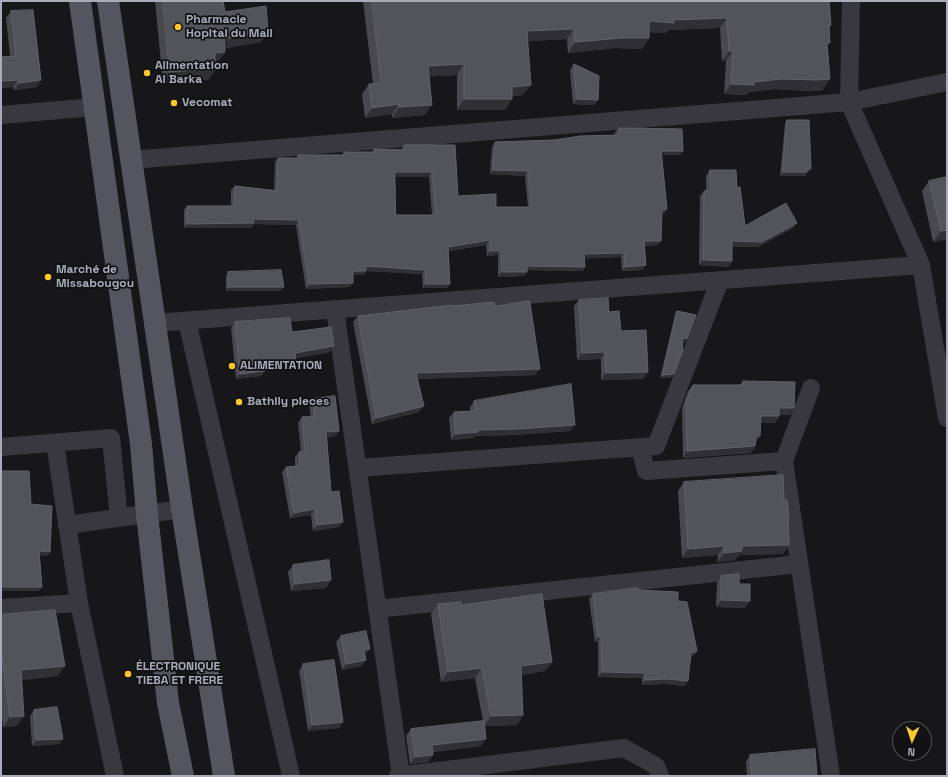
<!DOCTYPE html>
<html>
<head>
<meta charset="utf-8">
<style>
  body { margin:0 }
  #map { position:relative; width:948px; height:777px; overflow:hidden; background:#171719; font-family:"Space Grotesk",sans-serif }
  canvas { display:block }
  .frame { position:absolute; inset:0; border:2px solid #a8acba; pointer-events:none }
  .north { position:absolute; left:892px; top:721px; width:40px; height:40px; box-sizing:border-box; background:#121214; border:1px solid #4e5056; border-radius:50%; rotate:183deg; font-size:11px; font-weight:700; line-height:16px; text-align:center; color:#a8acba }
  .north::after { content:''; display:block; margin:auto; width:14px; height:18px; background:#fbc82d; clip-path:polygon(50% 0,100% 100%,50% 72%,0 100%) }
</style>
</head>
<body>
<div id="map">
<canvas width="948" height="777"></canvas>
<div class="frame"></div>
<div class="north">N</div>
</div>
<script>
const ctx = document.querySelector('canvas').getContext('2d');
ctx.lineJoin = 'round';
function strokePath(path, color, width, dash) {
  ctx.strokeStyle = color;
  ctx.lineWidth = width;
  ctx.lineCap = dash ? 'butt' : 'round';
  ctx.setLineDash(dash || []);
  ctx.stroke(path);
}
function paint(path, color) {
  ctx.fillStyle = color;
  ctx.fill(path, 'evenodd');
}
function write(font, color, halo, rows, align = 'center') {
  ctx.font = font + ' "Space Grotesk",sans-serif';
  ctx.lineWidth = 3.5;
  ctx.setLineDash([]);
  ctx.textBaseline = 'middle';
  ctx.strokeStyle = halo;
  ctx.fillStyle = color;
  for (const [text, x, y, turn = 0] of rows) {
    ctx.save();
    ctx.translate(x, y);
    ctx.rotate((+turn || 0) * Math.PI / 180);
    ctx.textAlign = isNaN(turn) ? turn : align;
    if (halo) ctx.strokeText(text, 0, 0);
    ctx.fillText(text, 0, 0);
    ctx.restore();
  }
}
strokePath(new Path2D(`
  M851,1L849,102L921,265L947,418
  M1,115L95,107
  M131,160L849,102L947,82
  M335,309L401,776
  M187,321L291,776
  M154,323L921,265
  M811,388L784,461L831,776
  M55,443L79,603L115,776
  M1,447L111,438L119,518
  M640,447L646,471L784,461
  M358,468L656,446L720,280
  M67,525L182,509
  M1,608L79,603
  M377,609L799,564
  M398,776L624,748L656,766L660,776`), '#38383e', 18);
strokePath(new Path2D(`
  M80,1L141,444L147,514L168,703L183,776
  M108,1L182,509L224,776`), '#54555e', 22);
paint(new Path2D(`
  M155,1H223L225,12L268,31L261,42L225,48V52L218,62H215V70L208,80H187L163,83Z
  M363,1H829L831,25L829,28L823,90L811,91L774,89L749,92L747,95L724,94L726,61H722L720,28L668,30L666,33L649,32V38L642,49L615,48L568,53L567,39L527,41L523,95L512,96V99L505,110H457V75L429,76L425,115L392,118V114L365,118L362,94L369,84H373Z
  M11,11L41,80L37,87L14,90L13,87L1,88V57L10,56L6,18Z
  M574,64L598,100L594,105L573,104L570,70Z
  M787,120L809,172H807L805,176H780L785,124Z
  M619,128L683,151L680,155H662L667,209L664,214H662L658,245L644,246L646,265L642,270L622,271L621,257L584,258L585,267L582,271L527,270V272L524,276L498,277V255L487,256L486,245L448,251L450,284L447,288H423L422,274L366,271L363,275H353L350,287L306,289L296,225L254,224L251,228H184V210L187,206H231V190L235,186L274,190L275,162L278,158H296L298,155H342L344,152H372L374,149L401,150L404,145L458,196L496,207H528L525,176L490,174L492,147L495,142L554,140L615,135V132ZM395,177H429L432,215H396Z
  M710,170L737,188L745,226L793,228L758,247H732V261L728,267L699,265L700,196L704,191H706V176Z
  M929,181L947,239L933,242L922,191Z
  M228,272L281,291H226V276Z
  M579,300L609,312L648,372L643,379L601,380V359L577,360L574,306Z
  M453,306L535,375L417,379L419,412L372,424L353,322L358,316Z
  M677,311L685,343L683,342L671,378H660L675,315Z
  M235,322L292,332L334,346L330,352L296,358V361L292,366L265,370L261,376L236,379L231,328Z
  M743,381L794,408L790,415H779V416L775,423L760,422V436L755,443V446L751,453L683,458L682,408L688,391L693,385H740Z
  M313,399L336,436L327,437L331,492L339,527L313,531L311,515L290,518L282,472L286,467L295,466V457L299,452L301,451L298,423L302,417H311L309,404Z
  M474,401L570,431L513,435L475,436L473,438L451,440L449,418L454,412L470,411V407Z
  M684,482L784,500L789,545L783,554L739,555L735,560L717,562L718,555L682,558L678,491Z
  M293,565L326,588L291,591L288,572Z
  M721,576L745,608L716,607L717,583Z
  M638,590L678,601L697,651L693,656L690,657L684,686L665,684L642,685V678L598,677V641L595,642L589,599L593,594Z
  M438,604L461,605L552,662L545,671L522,675L517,725L484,726L481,746L433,752V755L428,762L410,764L406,736L411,729L483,721L475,678L441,682L431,614Z
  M1,615L58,676L21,680L17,726L3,727L1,710Z
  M341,636L365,655V656L366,660L361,666L342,670L336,642Z
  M303,664L343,722L339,728L308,731L299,671Z
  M34,710L63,739L59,744L32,746L30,716Z
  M750,755L817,776H747L746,762Z`), '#48484e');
paint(new Path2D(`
  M727,18L720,28L668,30L666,33L642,32L649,21L673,20Z
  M574,29L567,39L519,42L527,31Z
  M268,31L261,42L217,50L224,39Z
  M622,38H649L642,49L615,48L568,53L575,42Z
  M729,51H733L726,61H722Z
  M225,52L218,62L208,63L215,53Z
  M464,64L457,75L421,77L428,66Z
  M194,70H215L208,80H187L163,83L170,72Z
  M781,79H830L823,90L811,91L774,89L749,92L747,95L724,94L731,84Z
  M18,80L13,87L1,88V81Z
  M41,80L37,87L14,90L19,83Z
  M531,85L523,95L504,97L512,87Z
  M464,99H512L505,110H457Z
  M577,99L598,100L594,105L573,104Z
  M399,104L392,114L365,118L372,108Z
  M432,105L425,115L392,118L399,107Z
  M661,151H683L680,155H658Z
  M807,169H811L809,172H807L805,176H780L783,172Z
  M493,170L528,171L525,176L490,174Z
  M395,172H432L429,177H392Z
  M667,209L664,214L658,215L662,210Z
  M253,219L299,220L296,225L254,224L251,228H184L187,224Z
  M797,223L793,228L758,247H729L732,241Z
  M947,230V239L933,242L941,231Z
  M490,240L486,245L445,251L448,247Z
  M644,241H661L658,245L641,246Z
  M490,251H501L498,255L487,256Z
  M624,253L621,257L581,259L584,254Z
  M703,260L732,261L728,267L699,265Z
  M646,265L642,270L622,271L625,267Z
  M366,266L425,270L422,274L366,271L363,275H350L353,271Z
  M527,266L585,267L582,271L524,270Z
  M502,272H527L524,276L498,277Z
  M353,283L350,287L306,289L309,284Z
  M426,284H450L447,288H423Z
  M228,287H284L281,291H226Z
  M682,338L687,339L685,343L680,342Z
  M334,346L330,352L291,359L295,353Z
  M605,352L601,359L577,360L582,353Z
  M296,361L292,366L260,371L264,366Z
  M540,369L535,375L411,379L416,373Z
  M265,371L261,376L236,379L240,374Z
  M648,372L643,379L601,380L606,373Z
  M674,374L671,378H660L663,375Z
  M424,406L419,412L372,424L376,418Z
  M779,408H794L790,415H775Z
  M761,416H779L775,423L756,422Z
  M575,425L570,431L513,435L475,436L473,438L451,440L455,434L478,430Z
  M339,431L336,436L322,437L326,432Z
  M756,436H760L756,443H751Z
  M755,446L751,453L683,458L687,451Z
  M315,509L311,515L290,518L294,513Z
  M343,522L339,527L313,531L317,525Z
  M789,545L783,554L739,555L735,560L717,562L724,553L742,546Z
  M724,546L718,555L682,558L688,549Z
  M39,551L50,552L47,556L36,555Z
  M331,580L326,588L291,591L295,584Z
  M1,587H42L39,591H1Z
  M721,600L750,601L745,608L716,607Z
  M601,636L598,641L595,642L598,637Z
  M370,649L365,655L359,656L364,650Z
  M697,651L693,656L687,658L691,653Z
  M366,660L361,666L342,670L346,664Z
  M552,662L545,671L514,676L521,666Z
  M65,666L58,676L14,680L21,670Z
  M482,668L475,678L441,682L448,672Z
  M602,672L645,673L642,678L598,677Z
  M668,679L688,681L684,686L665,684L642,685L645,680Z
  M523,715L517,725L484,726L491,716Z
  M24,716L17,726L3,727L10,717Z
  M343,722L339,728L308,731L312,725Z
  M63,739L59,744L32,746L36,740Z
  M486,739L481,746L427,752L432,745Z
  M433,755L428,762L410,764L415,757Z`), '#303034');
const building = new Path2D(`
  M163,1H223L225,12L266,6L268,31L224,39L225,52L215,53V70H194L170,72Z
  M372,1H829L831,25H829L830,43H827L830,79L818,80L781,79L754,82V85L731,84L733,51H729L727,18L673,20L674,23L649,21V38H622L575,42L574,29L527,31L531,85L512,87V99H464V64L428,66L432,105L399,107V104L372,108L369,84L381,83Z
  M33,10L41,80L19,83L18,80L1,81V57L16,56L11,11Z
  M574,64L599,76L598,100L577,99Z
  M787,120H809L811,169H807V172H783Z
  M619,128L682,129L683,151H661L667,209L662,210L661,241H644L646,265L625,267L624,253L584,254L585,267L527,266V272H502L501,251H490V240L448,247L450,284H426L425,270L366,266V271H353V283L309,284L299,220L253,219L254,223L187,224V206H234L235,186L277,191L278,158H298V155H344V152H374V149L404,150V145H455L458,196L496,194V207H531L528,171L493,170L495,142L554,140L580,136L619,135ZM395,172H432L436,215H396Z
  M710,170H736L737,188L740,187L745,226L786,203L797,223L762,242L732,241V261L703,260L704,191L710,190Z
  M947,177V230L941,231L929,181Z
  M281,270L284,287H228V272Z
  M608,298L609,312L619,311L621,331L646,330L648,372L606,373L605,352L582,353L579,300Z
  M529,301L530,303L540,369L416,373L424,406L376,418L358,316L453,305V306L494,302L495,306Z
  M677,311L696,315L687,339L682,338L683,350L674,374L663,375Z
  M290,318L292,332L331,327L334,346L295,353L296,361L264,366L265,371L240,374L235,322Z
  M743,381L795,382L794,408H779V416H761L760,436H756L755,446L687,451L686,402L693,385H743Z
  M571,384L575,425L517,429L478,430V432L455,434L454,412L476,411L474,401Z
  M335,396L339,431L326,432L331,492L339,491L343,522L317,525L315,509L294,513L286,467L300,466L299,452L305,451L302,417L315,416L313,399Z
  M1,471H29L31,504L52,506L50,552L39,551L42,587H1Z
  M783,475L784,500H787L788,508L789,545L742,546V551L724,553V546L688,549L684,482Z
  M329,560L331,580L295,584L293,565Z
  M739,574V584H750V601L721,600V576Z
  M638,588V590L678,592V601L687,602L697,651L691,653L688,681L668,679L645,680V673L602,672L601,636L598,637L593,594Z
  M542,594L552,662L521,666L523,715L491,716L482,668L448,672L438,604L461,602V605Z
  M55,610L65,666L21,670L24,716L10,717L1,650V615Z
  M366,631L370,649L364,650L366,660L346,664L341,636Z
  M334,660L343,722L312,725L303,664Z
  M57,707L63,739L36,740L34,710Z
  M484,721L486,739L432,745L433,755L415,757L411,729Z
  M815,749L817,776H752L750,755Z`);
paint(building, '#53535a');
strokePath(building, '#606169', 1);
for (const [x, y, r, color] of [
  [178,27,4,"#fbc82d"],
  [147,73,4,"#fbc82d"],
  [174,103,4,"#fbc82d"],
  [48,277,4,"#fbc82d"],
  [232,366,4,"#fbc82d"],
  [239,402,4,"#fbc82d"],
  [128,674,4,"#fbc82d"]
]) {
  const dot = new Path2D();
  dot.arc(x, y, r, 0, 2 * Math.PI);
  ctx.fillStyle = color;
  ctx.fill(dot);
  strokePath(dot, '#121214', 1.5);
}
write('bold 12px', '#a8acba', '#121214', [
  ["Pharmacie",186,20],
  ["Hopital du Mali",186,34],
  ["Alimentation",155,66],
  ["Al Barka",155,80],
  ["Vecomat",182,103],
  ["Marché de",56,270],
  ["Missabougou",56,284],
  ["ALIMENTATION",240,366],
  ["Bathily pieces",247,402],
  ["ÉLECTRONIQUE",136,667],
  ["TIEBA ET FRERE",136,681]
], 'left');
</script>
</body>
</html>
